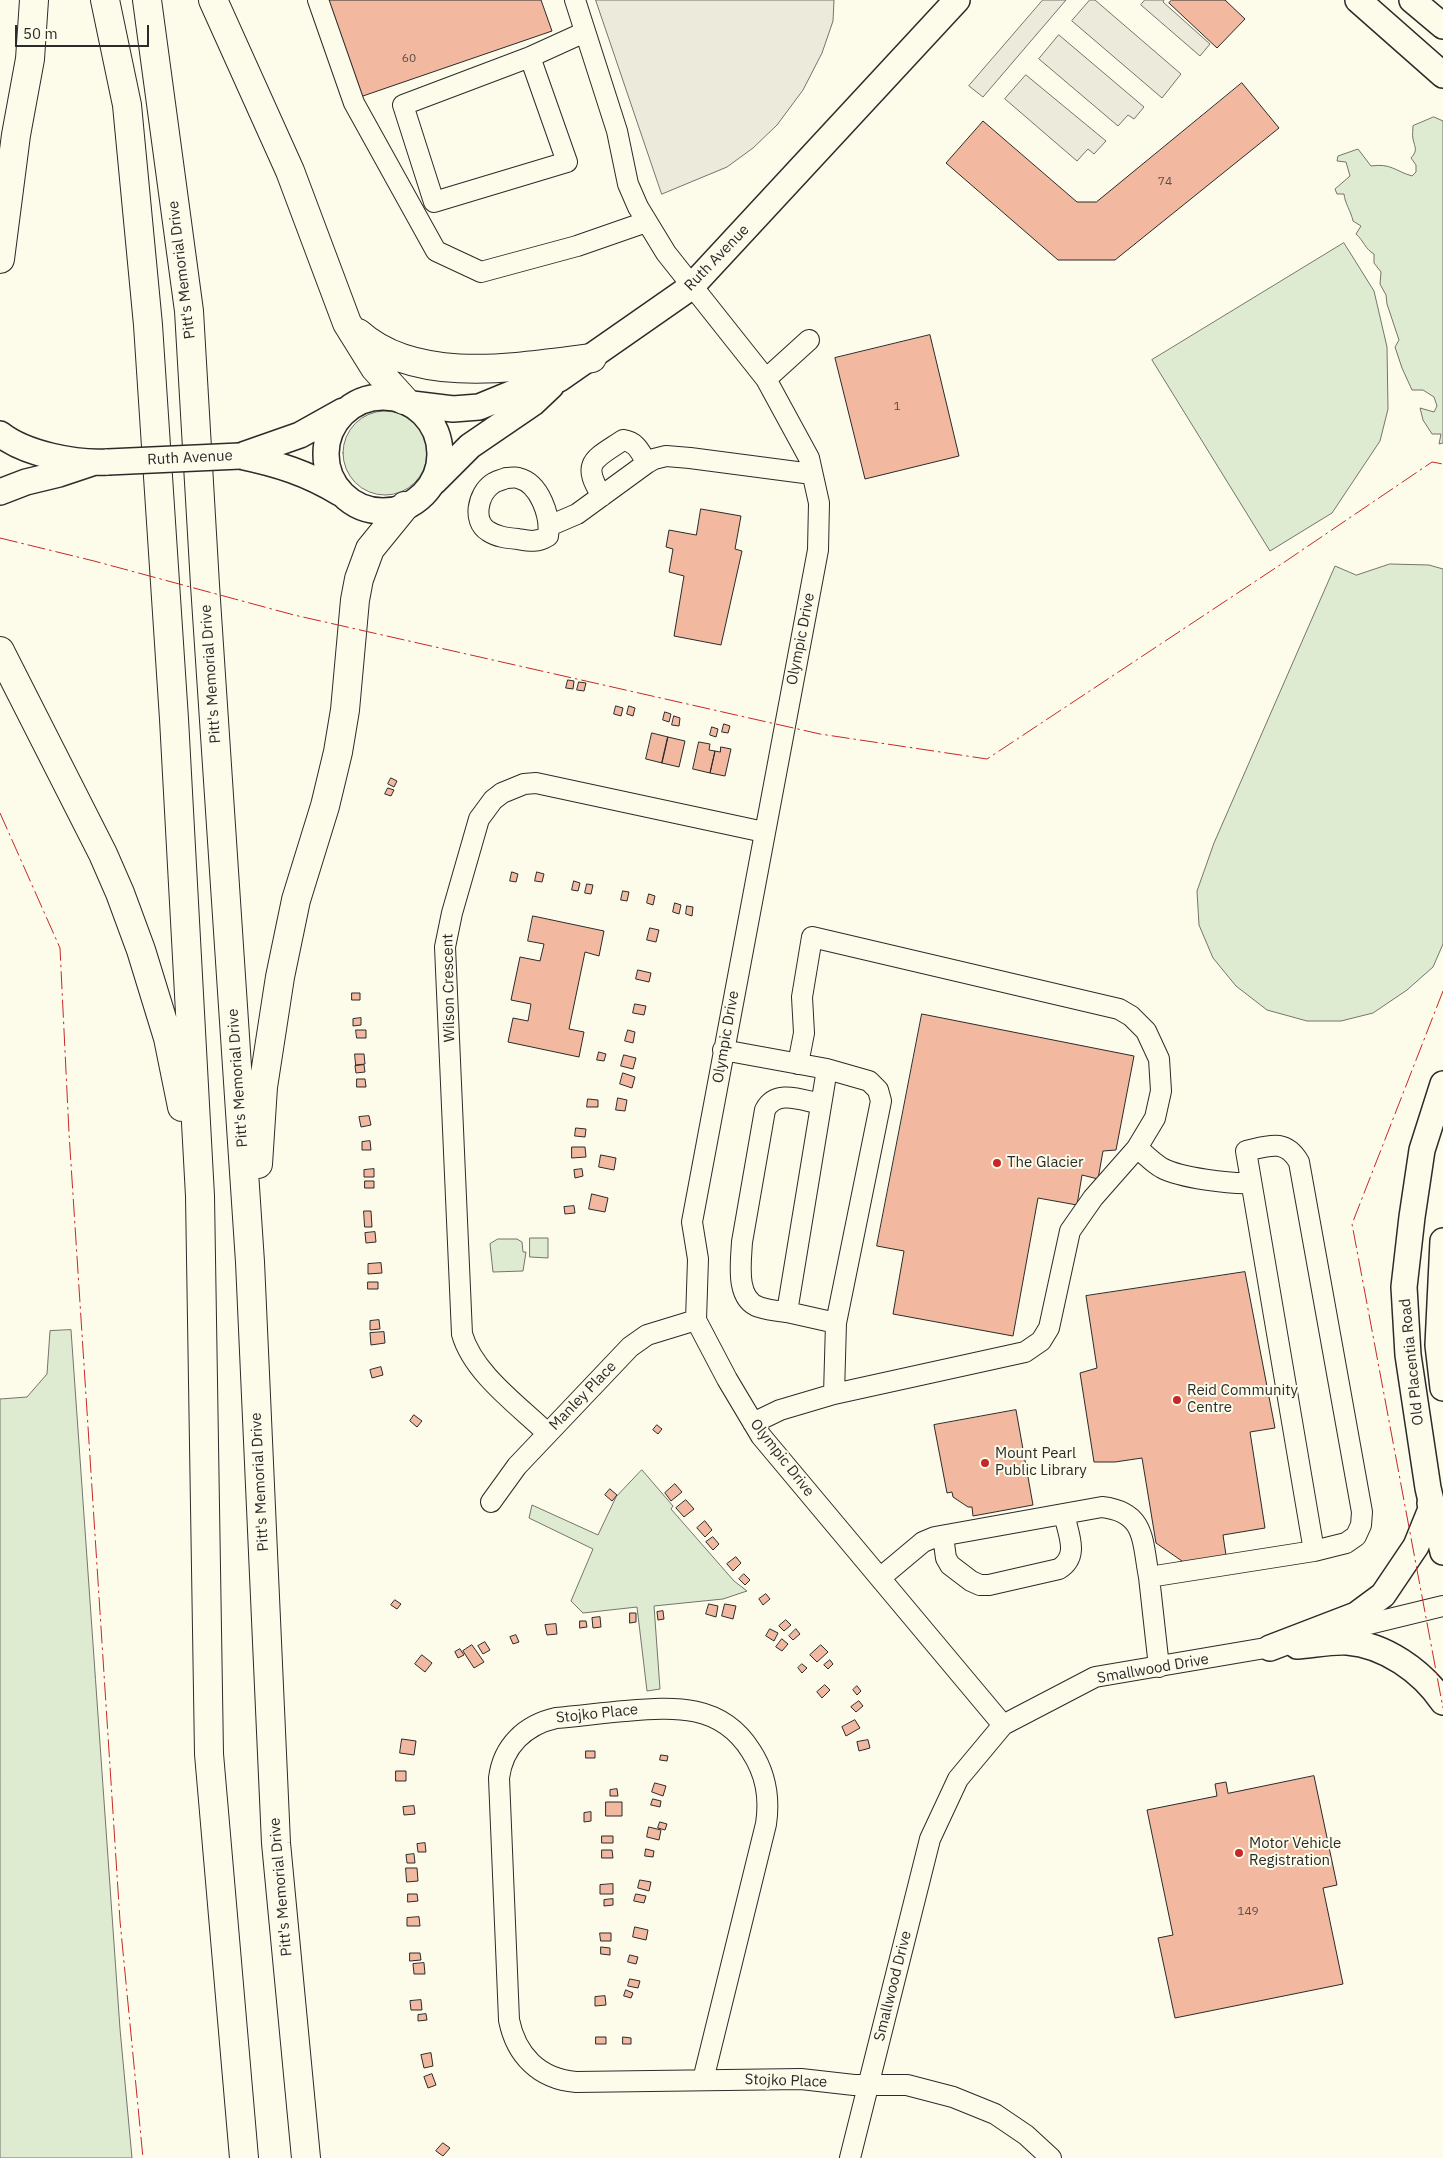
<!DOCTYPE html>
<html>
<head>
<meta charset="utf-8">
<style>
  body { margin:0 }
  #map { position:relative; width:1443px; height:2158px; overflow:hidden; background:#fdfbea; font-family:"IBM Plex Sans",sans-serif }
  canvas { display:block }
  .scale { position:absolute; left:15px; top:25px; width:134px; height:22px; box-sizing:border-box; border:2px solid #2b2b2b; border-top:0; padding-left:6px; font-size:15px; line-height:18px; white-space:nowrap; color:#2b2b2b; -webkit-text-stroke:4px #fdfbea; paint-order:stroke }
</style>
</head>
<body>
<div id="map">
<canvas width="1443" height="2158"></canvas>
<div class="scale">50 m</div>
</div>
<script>
const ctx = document.querySelector('canvas').getContext('2d');
ctx.lineJoin = 'round';
function paint(path, color) {
  ctx.fillStyle = color;
  ctx.fill(path, 'evenodd');
}
function strokePath(path, color, width, dash) {
  ctx.strokeStyle = color;
  ctx.lineWidth = width;
  ctx.lineCap = dash ? 'butt' : 'round';
  ctx.setLineDash(dash || []);
  ctx.stroke(path);
}
function write(font, color, halo, rows, align = 'center') {
  ctx.font = font + ' "IBM Plex Sans",sans-serif';
  ctx.lineWidth = 4;
  ctx.setLineDash([]);
  ctx.textBaseline = 'middle';
  ctx.strokeStyle = halo;
  ctx.fillStyle = color;
  for (const [text, x, y, turn = 0] of rows) {
    ctx.save();
    ctx.translate(x, y);
    ctx.rotate((+turn || 0) * Math.PI / 180);
    ctx.textAlign = isNaN(turn) ? turn : align;
    if (halo) ctx.strokeText(text, 0, 0);
    ctx.fillText(text, 0, 0);
    ctx.restore();
  }
}
const green = new Path2D(`
  M1434,117L1443,121V443L1439,444L1441,434H1432L1423,420L1420,408L1434,412L1437,406L1434,397L1423,390H1412L1402,368L1395,347L1399,340L1387,304L1386,295L1380,284L1381,272L1374,263V254C1365,249 1364,241 1356,234L1361,226L1353,221C1351,211 1345,204 1344,194H1337L1335,189L1350,176L1346,162L1337,161L1338,156L1358,149L1371,166C1391,163 1395,171 1412,176L1416,172V165L1411,158C1418,150 1415,148 1413,139C1412,135 1413,130 1413,126Z
  M1344,243L1374,291L1387,347L1388,409L1380,441L1332,513L1270,551L1152,360Z
  M343 453a42 42 0 1 1 84 0a42 42 0 1 1-84 0Z
  M1390,564L1429,565L1443,569V944L1433,967L1407,990L1373,1013L1341,1021H1307L1267,1010L1236,986L1213,958L1199,925L1197,891L1214,843L1335,566L1356,575Z
  M530,1238H548V1258L530,1257Z
  M498,1239H517L522,1242L523,1252H526L523,1271L493,1272L490,1244Z
  M71,1330L120,2029L132,2158H0V1399L27,1397L47,1374L50,1331Z
  M642,1470L673,1506L671,1509L734,1581L747,1591L723,1599L654,1606L660,1689L647,1691L637,1607L583,1613L571,1601L593,1549L529,1518L532,1505L598,1535L616,1497Z`);
paint(green, '#deebd1');
strokePath(green, '#74746e', 1);
const parking = new Path2D(`
  M596,0H834L833,21L822,53L803,90L777,125L753,148L727,167L662,194Z
  M1043,0H1066L983,97L969,86Z
  M1090,0H1095L1181,74L1162,98L1072,21Z
  M1145,0H1164L1163,2L1210,44L1200,56L1141,5Z
  M1059,35L1144,107L1134,119L1128,115L1118,126L1039,59Z
  M1026,75L1106,141L1094,154L1088,149L1077,161L1005,99Z`);
paint(parking, '#eceadb');
strokePath(parking, '#74746e', 1);
const building = new Path2D(`
  M327,0H541L552,31L360,97Z
  M1172,0H1225L1245,19L1217,48L1169,3Z
  M1242,83L1279,128L1115,260H1058L946,163L983,121L1077,202H1096Z
  M930,335L959,456L865,479L835,358Z
  M701,509L741,516L735,549L742,551L721,645L674,636L684,576L669,572L673,549L666,547L669,530L696,535Z
  M568,680L574,681L573,689L566,688Z
  M579,682L586,683L584,691L577,690Z
  M616,706L623,708L621,716L614,714Z
  M629,706L635,708L633,716L627,714Z
  M665,712L671,714L669,722L663,720Z
  M674,716L680,718L679,726L672,725Z
  M724,724L730,726L728,733L722,732Z
  M712,727L718,729L716,737L710,735Z
  M652,733L668,737L662,763L646,759Z
  M668,737L685,741L679,767L662,763Z
  M699,742L710,744L709,750L715,751L710,773L693,769Z
  M721,747L731,749L725,776L710,773L715,751L720,752Z
  M391,778L397,781L394,787L388,784Z
  M388,788L394,790L391,796L385,794Z
  M512,872L518,874L516,882L510,881Z
  M537,872L544,874L542,882L535,881Z
  M574,881L580,883L578,891L572,890Z
  M587,884L593,885L591,894L585,893Z
  M623,891L629,892L627,901L621,900Z
  M649,894L655,896L653,905L647,903Z
  M675,903L681,905L679,914L673,912Z
  M687,906L693,907L692,916L686,914Z
  M533,916L604,931L599,956L585,952L569,1029L584,1032L579,1057L508,1042L513,1018L528,1021L531,1004L511,1000L520,957L540,961L544,944L528,941Z
  M650,928L659,930L656,942L647,940Z
  M638,970L651,973L649,982L636,979Z
  M352,993H360V1000H352Z
  M635,1004L646,1006L644,1015L633,1013Z
  M922,1014L1134,1056L1116,1150L1103,1151L1098,1179L1082,1175L1077,1205L1038,1198L1013,1336L893,1314L904,1251L877,1246Z
  M361,1018V1025L353,1026V1019Z
  M356,1030H366V1038H357Z
  M628,1030L635,1032L633,1043L625,1041Z
  M599,1052L606,1054L604,1061L597,1060Z
  M355,1054H364L365,1064L356,1065Z
  M624,1055L636,1058L633,1069L621,1066Z
  M364,1065L365,1072L356,1073L355,1066Z
  M623,1073L635,1077L632,1088L620,1084Z
  M357,1079H365L366,1087H357Z
  M618,1098L627,1100L625,1111L616,1110Z
  M588,1099L598,1100V1107H587Z
  M369,1116L371,1125L361,1127L359,1117Z
  M576,1128L586,1129L585,1137L575,1136Z
  M370,1141L371,1150H362V1142Z
  M572,1147H585L586,1157L572,1158Z
  M601,1155L616,1158L614,1170L599,1167Z
  M374,1169V1177H364V1170Z
  M582,1169L583,1176L575,1178L574,1170Z
  M365,1181H374V1188H365Z
  M592,1194L608,1198L605,1212L589,1209Z
  M574,1206L575,1213L565,1214L564,1207Z
  M364,1211H371L372,1227H365Z
  M375,1232L376,1242L366,1243L365,1233Z
  M381,1263L382,1273L368,1274V1264Z
  M1245,1272L1275,1428L1250,1432L1265,1528L1223,1535L1227,1562L1192,1568L1156,1543L1142,1458L1115,1462H1094L1080,1373L1097,1368L1086,1296Z
  M368,1282H378V1289H368Z
  M379,1320L380,1329L370,1330V1321Z
  M384,1332L385,1343L371,1345L370,1333Z
  M381,1367L383,1375L372,1378L370,1370Z
  M1016,1410L1033,1505L973,1516L972,1507H968L953,1497L952,1492L947,1493L934,1425Z
  M414,1415L422,1421L417,1427L410,1421Z
  M657,1425L662,1429L658,1434L653,1430Z
  M675,1484L682,1492L671,1501L665,1493Z
  M610,1489L617,1495L612,1501L605,1495Z
  M686,1500L694,1509L684,1517L676,1508Z
  M705,1521L712,1530L705,1537L697,1528Z
  M713,1537L719,1544L713,1550L706,1542Z
  M736,1557L741,1563L733,1571L727,1564Z
  M744,1574L750,1580L745,1585L739,1579Z
  M766,1594L770,1599L763,1605L759,1599Z
  M395,1600L401,1604L397,1609L391,1605Z
  M709,1604L718,1606L716,1617L706,1614Z
  M725,1604L736,1606L733,1619L722,1616Z
  M663,1611L664,1619L658,1620L657,1612Z
  M630,1613H636V1622L630,1623Z
  M600,1617L601,1627L593,1628L592,1618Z
  M786,1620L791,1625L784,1631L779,1626Z
  M580,1621H586L587,1627L580,1628Z
  M556,1624L557,1634L547,1635L545,1625Z
  M770,1629L778,1633L774,1641L766,1636Z
  M796,1629L800,1634L793,1640L789,1636Z
  M516,1635L519,1642L513,1644L510,1637Z
  M782,1639L788,1644L782,1651L776,1647Z
  M485,1642L490,1650L483,1654L478,1646Z
  M472,1645L484,1662L474,1668L463,1651Z
  M821,1645L828,1652L817,1662L810,1655Z
  M460,1649L464,1655L458,1658L455,1652Z
  M422,1655L432,1663L425,1672L415,1664Z
  M830,1660L833,1664L828,1669L824,1665Z
  M802,1664L807,1668L802,1673L798,1668Z
  M825,1685L830,1690L822,1698L817,1692Z
  M857,1686L861,1691L857,1695L853,1690Z
  M859,1701L863,1706L856,1712L851,1707Z
  M855,1720L860,1728L846,1736L842,1727Z
  M402,1739L416,1741L414,1755L400,1753Z
  M868,1740L870,1748L859,1751L857,1742Z
  M586,1751H595V1758H586Z
  M661,1755L668,1756L667,1761L660,1760Z
  M396,1771H406V1781H396Z
  M1314,1776L1337,1885L1323,1888L1343,1984L1175,2018L1158,1938L1173,1935L1147,1810L1217,1796L1215,1784L1226,1782L1228,1793Z
  M655,1783L666,1786L663,1796L652,1792Z
  M617,1789L618,1796H610V1790Z
  M653,1799L661,1801L660,1807L651,1805Z
  M606,1802H622V1816H606Z
  M414,1806L415,1814L404,1815L403,1807Z
  M591,1812V1821L584,1822V1813Z
  M660,1822L667,1824L665,1830L658,1828Z
  M649,1827L661,1830L659,1840L647,1837Z
  M602,1836H613V1843H602Z
  M425,1843L426,1852H418L417,1844Z
  M646,1849L654,1851L653,1857L645,1856Z
  M602,1850H612L613,1858H602Z
  M414,1854L415,1863H407L406,1855Z
  M406,1868H417L418,1881L407,1882Z
  M640,1880L651,1882L649,1891L638,1888Z
  M613,1884V1894H600V1885Z
  M408,1894H417L418,1901L408,1902Z
  M636,1894L646,1896L644,1903L634,1901Z
  M613,1899V1905L604,1906V1900Z
  M419,1917L420,1926H407V1918Z
  M635,1927L648,1930L646,1940L633,1937Z
  M600,1933H611V1941H601Z
  M601,1947L610,1948V1955L601,1954Z
  M410,1953H420L421,1960L410,1961Z
  M630,1955L638,1957L636,1964L628,1962Z
  M424,1963L425,1974H414L413,1964Z
  M630,1979L640,1981L638,1988L628,1986Z
  M626,1990L633,1993L631,1998L624,1996Z
  M605,1996L606,2005L595,2006V1997Z
  M421,2000L422,2010H411L410,2001Z
  M426,2014L427,2020L418,2021V2015Z
  M596,2037H606V2044H596Z
  M623,2037L631,2038V2044H623Z
  M431,2053L433,2066L424,2068L421,2055Z
  M432,2074L436,2085L428,2088L424,2077Z
  M443,2143L450,2148L443,2156L436,2151Z`);
paint(building, '#f2b8a0');
strokePath(building, '#2b2b2b', 1);
const minor = new Path2D(`
  M318,0L354,103L436,251L481,272L577,246L646,222
  M575,0L617,131L628,184L638,207L666,253L766,379L809,458L819,503L818,550L692,1222L698,1259L696,1320L727,1379L761,1436L1003,1725
  M530,57L567,162L434,202L403,105L530,57L585,32
  M766,379L809,340
  M506,478C510,478 515,477 518,478C540,483 551,517 548,536C537,543 529,541 518,539C507,538 497,537 488,531C472,521 478,494 492,484C496,481 502,480 506,478Z
  M602,496C580,462 595,459 623,440C637,442 640,452 647,463
  M549,526L577,514L647,463L654,459L666,456L690,458L812,474
  M723,1050L827,1069L869,1081L878,1090L881,1101L836,1323L834,1394
  M821,1104C801,1100 776,1089 765,1110L742,1242C741,1262 735,1299 759,1307C767,1310 778,1311 787,1312L827,1069
  M1137,1148C1145,1154 1153,1163 1162,1168C1181,1178 1230,1184 1251,1183
  M787,1312L836,1323
  M753,1423L780,1410L834,1394L1025,1352L1041,1341L1049,1328L1070,1231L1093,1198L1137,1148L1155,1118L1161,1091L1159,1059L1146,1031L1131,1016L1119,1009L812,937L802,997L804,1033L798,1064
  M547,1433C518,1405 473,1373 462,1334L445,947L452,913L479,819L493,800L502,793L524,784L536,783L764,832
  M491,1502L517,1466L630,1347L647,1335L696,1320
  M943,1536L946,1558L950,1565L971,1581L980,1585H989L1059,1569C1080,1556 1068,1534 1064,1514
  M880,1578L923,1542L935,1537L1102,1507C1146,1512 1142,1541 1149,1577
  M1336,1632L1443,1606
  M1159,1667L1149,1577L1314,1551L1346,1543L1356,1536L1361,1525L1362,1512L1299,1162C1285,1138 1268,1146 1246,1151L1314,1551
  M703,2080L766,1824C770,1797 766,1774 751,1751C721,1703 674,1707 625,1711C602,1713 579,1716 556,1718C525,1725 503,1746 499,1778L509,2020C516,2055 539,2079 576,2082L801,2079L854,2085H907L953,2097L995,2114L1026,2135L1051,2158
  M850,2158L930,1839L958,1779L1003,1725L1095,1677L1283,1645`);
const major = new Path2D(`
  M1358,0L1443,75
  M1412,0L1443,26
  M326 454a57 57 0 1 1 114 0a57 57 0 1 1-114 0Z
  M412,404L453,409L479,407L513,393L559,379L691,287L957,0
  M0,434C25,454 76,464 108,462
  M240,456L300,435L343,411
  M240,456C278,464 307,473 340,493
  M434,482L470,446L533,403L551,386
  M0,492L26,482L59,474L92,463
  M1443,1084L1422,1150L1412,1217L1404,1287L1408,1355L1428,1488L1443,1552
  M1443,1241L1438,1345L1443,1388
  M1297,1646C1313,1645 1331,1641 1347,1642C1385,1645 1422,1671 1443,1702
  M1270,1648L1356,1615L1383,1595L1416,1546L1431,1509L1430,1503`);
const highway = new Path2D(`
  M105,0L127,105L148,325L174,719L200,1196L209,1754L244,2158
  M147,0L189,311L205,585L250,1262L276,1843L306,2158
  M213,0L290,171L347,323L375,368L404,400
  M0,259L16,135L30,59L34,0
  M358,333C417,386 519,367 592,358
  M0,651L103,854L120,893L141,950L168,1038L182,1107
  M258,1164L263,1087L280,977L296,900L325,806L338,752L345,710L355,600L359,579L370,549L405,506`);
strokePath(minor, '#2b2b2b', 22);
strokePath(major, '#2b2b2b', 28);
strokePath(highway, '#2b2b2b', 30);
strokePath(minor, '#fdfbea', 20);
strokePath(major, '#fdfbea', 25);
strokePath(highway, '#fdfbea', 28);
const majorBridge = new Path2D(`
  M108,462L240,456`);
strokePath(majorBridge, '#2b2b2b', 28, []);
strokePath(majorBridge, '#fdfbea', 25);
strokePath(new Path2D(`
  M0,538L94,561L294,615L820,734L987,759L1286,561L1432,462L1443,464
  M0,813L60,948L69,1133L120,1921L143,2158
  M1443,991L1352,1224L1443,1708`), '#c62828', 1, [18, 4, 2.5, 4]);
for (const [x, y, r, color] of [
  [997,1163,5,"#c62828"],
  [1177,1400,5,"#c62828"],
  [985,1463,5,"#c62828"],
  [1239,1853,5,"#c62828"]
]) {
  const dot = new Path2D();
  dot.arc(x, y, r, 0, 2 * Math.PI);
  ctx.fillStyle = color;
  ctx.fill(dot);
  strokePath(dot, '#fdfbea', 2);
}
write('12px', '#5d4e48', null, [
  ["60",409,59],
  ["74",1165,182],
  ["1",897,407],
  ["149",1248,1912]
]);
write('15px', '#2b2b2b', '#fdfbea', [
  ["Ruth Avenue",717,258,-46],
  ["Pitt's Memorial Drive",182,270,-97],
  ["Ruth Avenue",190,458,-3],
  ["Olympic Drive",801,639,-79],
  ["Pitt's Memorial Drive",211,674,-94],
  ["Wilson Crescent",449,988,-91],
  ["Olympic Drive",726,1037,-80],
  ["Pitt's Memorial Drive",238,1078,-94],
  ["Old Placentia Road",1412,1362,-96],
  ["Manley Place",583,1396,-46],
  ["Olympic Drive",782,1458,52],
  ["Pitt's Memorial Drive",260,1482,-93],
  ["Smallwood Drive",1153,1669,-10],
  ["Stojko Place",597,1714,-6],
  ["Pitt's Memorial Drive",281,1887,-95],
  ["Smallwood Drive",893,1986,-76],
  ["Stojko Place",786,2081,2]
]);
write('15px', '#2b2b2b', '#fdfbea', [
  ["The Glacier",1007,1163],
  ["Reid Community",1187,1391],
  ["Centre",1187,1408],
  ["Mount Pearl",995,1454],
  ["Public Library",995,1471],
  ["Motor Vehicle",1249,1844],
  ["Registration",1249,1861]
], 'left');
</script>
</body>
</html>
